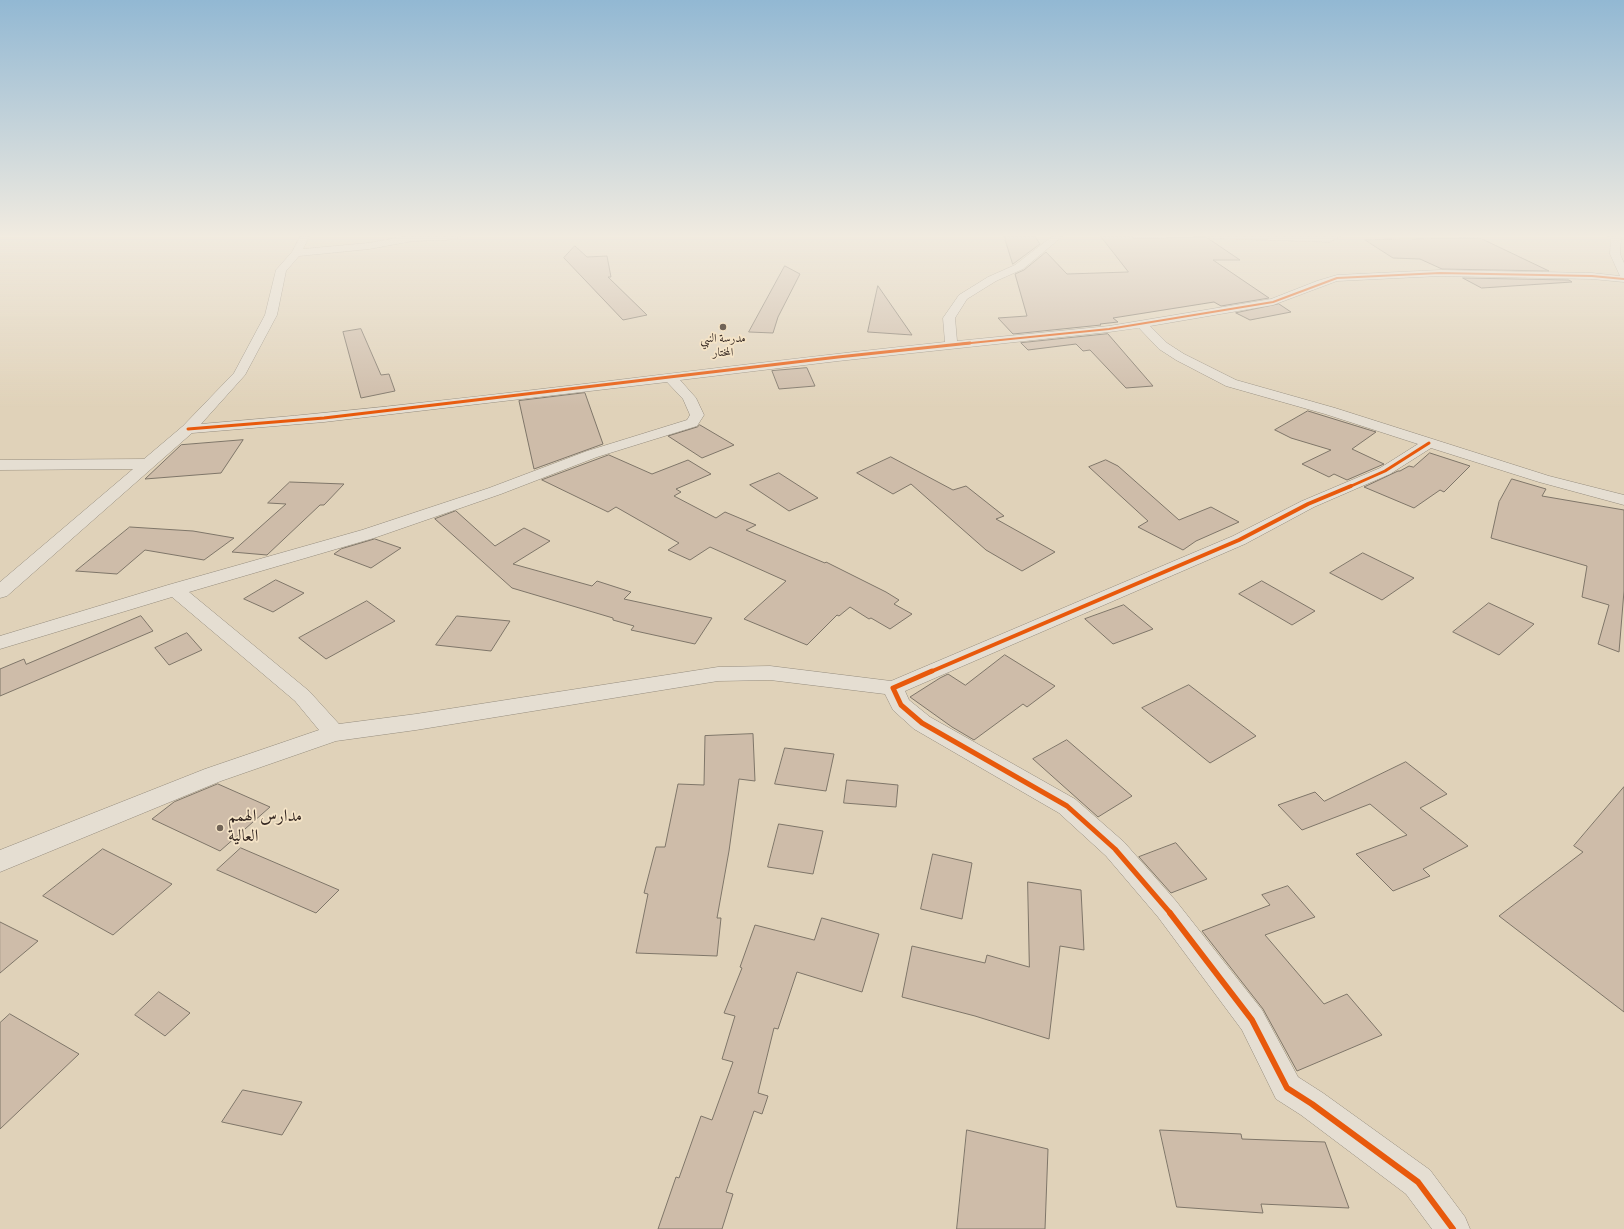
<!DOCTYPE html>
<html>
<head>
<meta charset="utf-8">
<style>
  body { margin:0 }
  canvas { display:block; background:#e0d2b9 }
</style>
</head>
<body>
<canvas width="1624" height="1229"></canvas>
<script>
const ctx = document.querySelector('canvas').getContext('2d');
ctx.lineJoin = 'round';
function paint(path, color) {
  ctx.fillStyle = color;
  ctx.fill(path, 'evenodd');
}
function strokePath(path, color, width, dash) {
  ctx.strokeStyle = color;
  ctx.lineWidth = width;
  ctx.lineCap = dash ? 'butt' : 'round';
  ctx.setLineDash(dash || []);
  ctx.stroke(path);
}
function write(font, color, halo, rows, align = 'center') {
  ctx.font = font + ' "IM FELL English",Amiri,serif';
  ctx.lineWidth = 3.5;
  ctx.setLineDash([]);
  ctx.textBaseline = 'middle';
  ctx.strokeStyle = halo;
  ctx.fillStyle = color;
  for (const [text, x, y, turn = 0] of rows) {
    ctx.save();
    ctx.translate(x, y);
    ctx.rotate((+turn || 0) * Math.PI / 180);
    ctx.textAlign = isNaN(turn) ? turn : align;
    if (halo) ctx.strokeText(text, 0, 0);
    ctx.fillText(text, 0, 0);
    ctx.restore();
  }
}
const building = new Path2D(`
  M1004,235H1034L1040,244L1013,264Z
  M1100,235H1131L1133,238H1156L1206,237L1240,260H1213L1269,298L1221,306L1214,302L1113,318L1118,322L1100,324L1101,325L1013,334L998,318L1027,316L1015,274L1024,270L1046,252L1067,274L1128,272Z
  M1480,238L1549,271L1442,269L1420,259L1393,258L1365,240Z
  M575,246L587,257L607,256L611,277H608L647,315L623,320L564,258Z
  M785,266L800,274L778,317L773,333L749,332Z
  M1463,278L1569,280L1572,282L1482,288Z
  M878,286L912,335L868,332Z
  M1279,304L1291,312L1250,320L1236,313Z
  M361,329L381,375L389,374L395,391L361,398L343,332Z
  M1108,334L1153,386L1126,388L1090,350L1083,351L1076,344L1028,350L1021,343Z
  M807,368L815,386L779,389L772,371Z
  M585,393L603,444L534,469L519,401Z
  M1308,411L1376,432L1352,449L1384,464L1347,480L1334,474L1329,477L1302,464L1331,450L1291,438L1275,430Z
  M700,425L734,445L702,458L668,436L697,427Z
  M243,440L221,473L145,479L181,445Z
  M1430,453L1470,466L1444,492L1440,490L1414,508L1364,487L1398,471H1400L1409,466L1413,467Z
  M609,455L652,474L688,460L711,474L676,489L681,492L674,496L716,518L725,512L756,525L746,530L825,563L826,562L886,592L899,600L894,604L912,614L890,629L871,618L869,619L850,607L839,616L837,615L807,645L744,619L786,581L710,547L690,560L668,550L679,543L616,507L608,512L542,480Z
  M891,457L953,490L966,486L1004,516L996,519L1055,552L1022,571L986,550L911,484L893,494L857,473Z
  M1106,460L1118,466L1179,520L1211,507L1239,522L1196,541L1183,550L1138,527L1148,521L1089,467Z
  M779,473L818,498L789,511L750,485Z
  M1512,479L1546,489L1542,496L1624,510V591L1619,652L1598,644L1609,605L1582,597L1587,566L1491,538L1499,502Z
  M290,482L344,484L324,505H320L267,555L232,552L286,504L268,503Z
  M456,511L495,546L524,528L550,541L513,564L592,586L597,581L631,592L624,599L712,618L695,644L631,630L634,626L613,620V618L512,588L435,519Z
  M130,527L193,531L234,538L204,560L145,550L117,574L76,571Z
  M375,539L401,548L371,568L334,554L341,549Z
  M1363,553L1414,578L1382,600L1330,573Z
  M276,580L304,593L273,612L244,599Z
  M1262,581L1315,611L1292,625L1239,594Z
  M367,601L395,621L326,659L299,638Z
  M1489,603L1534,624L1499,655L1453,632Z
  M1124,605L1153,629L1113,644L1085,619Z
  M141,616L153,631L0,696V669L24,659L26,664Z
  M457,616L510,621L491,651L436,645Z
  M187,633L202,650L169,665L155,648Z
  M1005,655L1055,686L1027,707L1023,704L974,740L952,727L910,697L940,678L948,674L965,685Z
  M1189,685L1256,736L1210,763L1142,708Z
  M753,734L755,781L739,779L729,851L717,918H721L717,956L636,953L648,894L644,893L656,847H665L678,784L704,785L705,736Z
  M1067,740L1132,796L1098,817L1033,759Z
  M785,748L834,754L826,791L775,784Z
  M1406,762L1447,794L1420,808L1468,846L1423,869L1430,876L1393,891L1356,854L1407,835L1370,804L1302,830L1278,805L1315,792L1324,801Z
  M847,780L898,785L896,807L844,803Z
  M218,784L270,807L220,851L152,819L174,802Z
  M1624,787V1012L1499,916L1583,852L1574,846Z
  M779,824L823,831L813,874L768,867Z
  M1176,843L1207,879L1171,893L1139,857Z
  M241,848L339,890L316,913L217,870Z
  M103,849L172,884L113,935L43,896Z
  M933,854L972,863L962,919L921,909Z
  M1028,882L1081,890L1084,950L1060,946L1049,1039L975,1016L902,997L912,946L985,963L987,955L1029,967Z
  M1288,886L1315,917L1265,935L1324,1004L1347,994L1382,1035L1297,1071L1263,1009L1202,931L1270,905L1262,895Z
  M822,918L879,934L862,992L797,972L778,1029L774,1028L758,1093L768,1096L762,1114L754,1111L726,1192L733,1194L722,1229H658L676,1177L679,1178L701,1116L712,1120L733,1062L722,1059L735,1016L724,1013L742,968L740,967L755,925L814,940Z
  M0,922L38,941L0,973Z
  M159,992L190,1013L165,1036L135,1015Z
  M10,1014L79,1054L0,1129V1023Z
  M243,1090L302,1102L282,1135L222,1122Z
  M967,1130L1048,1149L1045,1229H957Z
  M1160,1130L1241,1134L1242,1139L1325,1142L1349,1208L1261,1204L1263,1213L1177,1207Z`);
paint(building, '#cebca9');
strokePath(building, '#7f7669', 1);
const street = new Path2D(`
  M301,235H310L303,249L369,243L413,235H462L460,237L447,240L413,241L369,249L299,256L286,271L277,315L245,375L201,424C450,404 697,368 945,342L943,318L959,295L988,277L1015,265L1054,235H1064L1023,269L996,281L967,299L955,318L957,341L1109,326L1271,299L1317,281L1337,275L1440,270L1592,273L1620,276L1610,254L1611,238L1606,235H1619L1621,237L1620,254L1624,263V282L1592,279L1440,276L1337,281L1273,305L1150,326L1167,343L1184,354L1236,380L1335,408L1549,476L1624,495V505L1539,482L1431,448L1390,474L1314,507L1245,544L905,691L909,700L930,717L1075,799L1124,842L1176,901L1262,1010L1298,1077L1323,1093L1430,1170L1465,1217L1470,1229H1432L1406,1194L1301,1115L1276,1099L1242,1030L1158,917L1106,856L1059,813L914,729L893,710L885,694L770,680L718,681L416,730L336,741L221,781L0,872V850L205,769L319,730L295,701L172,597L0,649V636L168,585L362,530L489,488L587,451L687,420L690,415L683,399L667,382L324,422L192,433L7,596L0,598V582L133,469L0,470V460L144,459L183,426L234,373L265,315L276,270L292,252ZM1139,328L1159,349L1176,360L1226,386L1325,414L1418,444L1380,468L1302,501L1233,536L891,681L770,666L718,667L416,714L339,724L309,691L189,592L374,538L501,494L597,457L697,426L704,415L696,398L680,380L838,361L1109,332Z
  M1206,235L1328,236L1342,235L1330,242L1211,238Z`);
strokePath(street, '#968d7e', 1);
paint(street, '#e5ded2');
strokePath(new Path2D(`
  M961,344L1109,329L1273,302L1337,278L1440,273L1592,276L1624,279`), '#e8590c', 2);
strokePath(new Path2D(`
  M188,429L324,418L838,357L970,343
  M1349,487L1385,471L1429,443`), '#e8590c', 3);
strokePath(new Path2D(`
  M930,672L1239,540L1308,504L1351,486`), '#e8590c', 4);
strokePath(new Path2D(`
  M932,671L893,688L901,705L922,723L1067,806L1115,849L1171,914`), '#e8590c', 5);
strokePath(new Path2D(`
  M1170,913L1252,1020L1287,1088L1312,1104L1418,1182L1453,1229`), '#e8590c', 6);
const sky = ctx.createLinearGradient(0, 0, 0, 407);
sky.addColorStop(0, '#92b8d3');
sky.addColorStop(0.58, '#f1ebe0');
sky.addColorStop(1, '#f1ebe000');
ctx.fillStyle = sky;
ctx.fillRect(0, 0, 1624, 407);
for (const [x, y, r, color] of [
  [723,327,4,"#716457"],
  [220,828,4,"#716457"]
]) {
  const dot = new Path2D();
  dot.arc(x, y, r, 0, 2 * Math.PI);
  ctx.fillStyle = color;
  ctx.fill(dot);
  strokePath(dot, '#f5e4c7', 1.5);
}
write('12px', '#352822', '#f5e4c7', [
  ["مدرسة النبي",723,340],
  ["المختار",723,354]
]);
write('17px', '#352822', '#f5e4c7', [
  ["مدارس الهمم",228,818],
  ["العالية",228,838]
], 'left');
</script>
</body>
</html>
